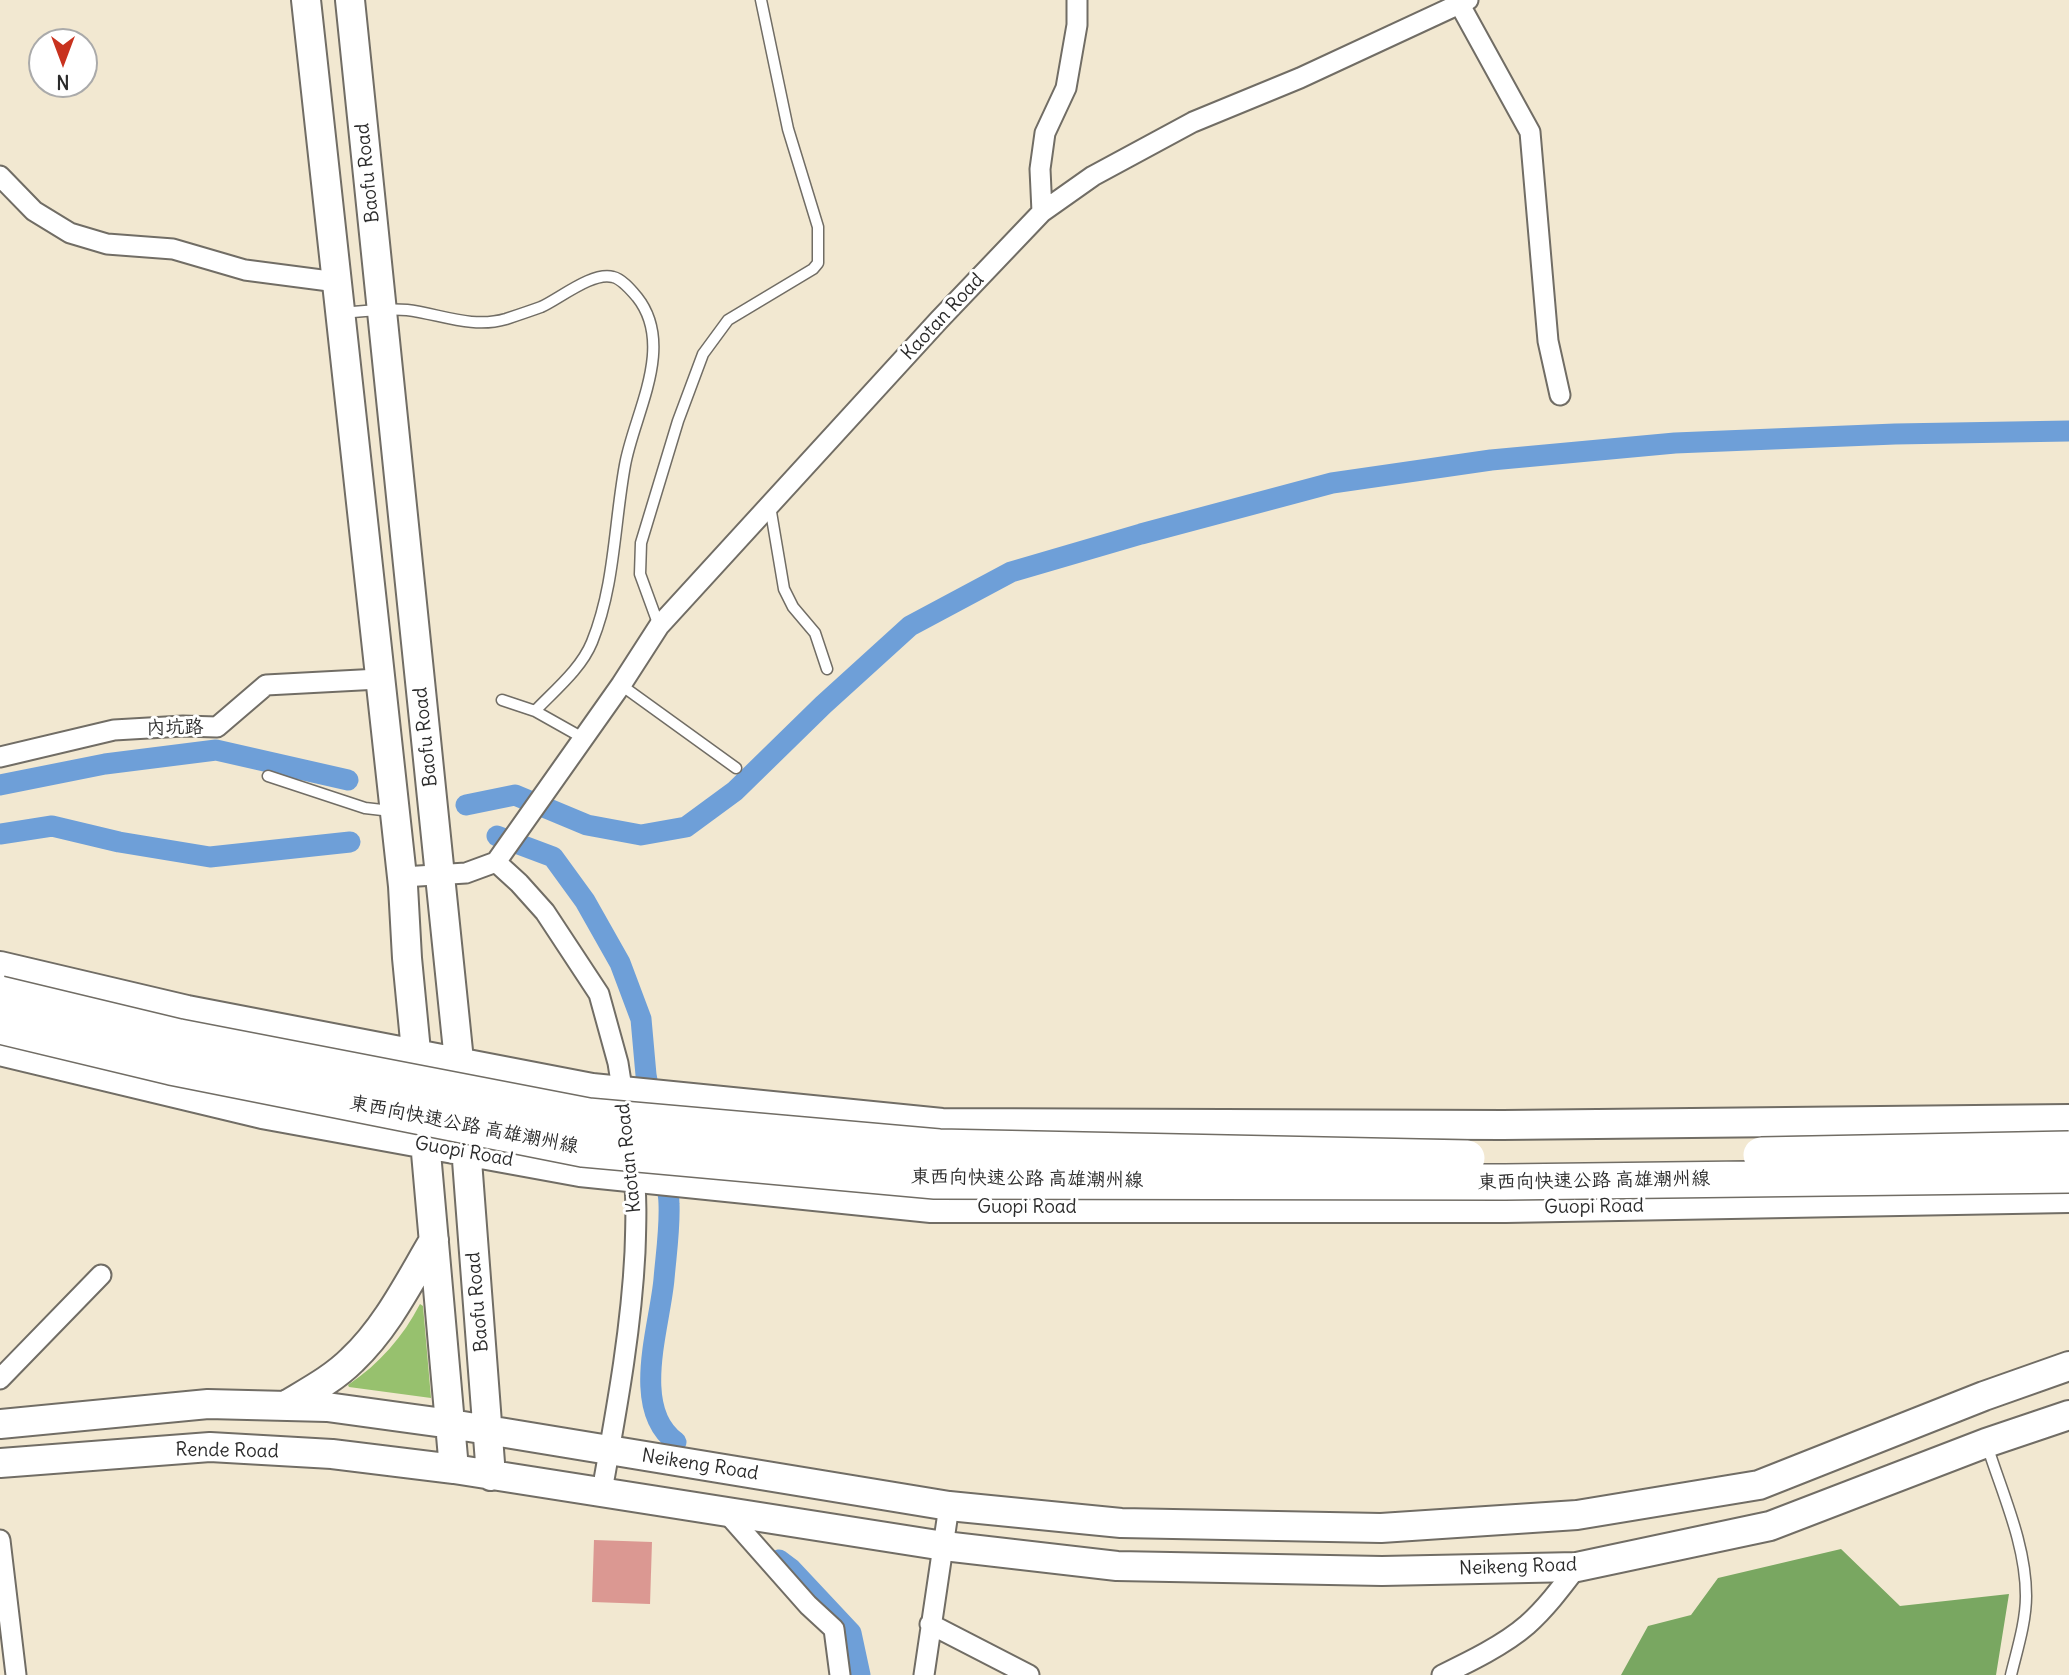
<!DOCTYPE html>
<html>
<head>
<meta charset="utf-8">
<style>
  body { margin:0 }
  #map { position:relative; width:2069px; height:1675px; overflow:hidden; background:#f2e8d1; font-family:Delius,sans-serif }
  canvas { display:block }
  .north { position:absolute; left:28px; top:28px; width:70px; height:70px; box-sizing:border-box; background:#fff; border:2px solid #aaa; border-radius:50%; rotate:180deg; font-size:19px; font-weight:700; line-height:28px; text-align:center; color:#2b2b2b }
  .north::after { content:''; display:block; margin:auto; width:24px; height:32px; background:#c8321e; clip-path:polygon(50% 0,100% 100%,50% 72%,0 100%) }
</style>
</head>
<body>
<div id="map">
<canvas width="2069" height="1675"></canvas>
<div class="north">N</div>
</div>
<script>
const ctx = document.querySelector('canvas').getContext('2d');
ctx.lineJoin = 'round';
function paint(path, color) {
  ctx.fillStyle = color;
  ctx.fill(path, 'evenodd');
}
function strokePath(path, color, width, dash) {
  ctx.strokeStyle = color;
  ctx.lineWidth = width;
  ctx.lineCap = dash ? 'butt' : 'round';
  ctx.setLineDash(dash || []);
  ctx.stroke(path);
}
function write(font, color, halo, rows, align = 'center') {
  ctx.font = font + ' Delius,"LXGW WenKai TC",sans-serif';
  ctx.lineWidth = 6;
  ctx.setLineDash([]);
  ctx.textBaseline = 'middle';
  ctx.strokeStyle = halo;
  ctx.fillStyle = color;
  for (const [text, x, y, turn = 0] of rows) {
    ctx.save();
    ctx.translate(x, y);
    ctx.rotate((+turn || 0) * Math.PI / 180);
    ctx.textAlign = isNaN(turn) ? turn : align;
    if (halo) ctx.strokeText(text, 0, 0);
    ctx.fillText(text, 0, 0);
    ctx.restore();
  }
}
paint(new Path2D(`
  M420,1304L423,1306L431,1398L349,1387L348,1385C379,1364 403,1337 420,1304Z`), '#97c16e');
paint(new Path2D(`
  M1841,1549L1900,1606L2009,1594L1996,1675H1621L1648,1626L1691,1615L1718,1578Z`), '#79a761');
strokePath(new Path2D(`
  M0,785L105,764L216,750L348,780
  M466,805L515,795L587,825L641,835L686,827L735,791L823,705L910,626L1011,572L1141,534L1332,483L1491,460L1675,443L1895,434L2069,431
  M0,834L52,826L119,842L210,857L350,842
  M497,836L553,857L585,901L620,963L641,1019L646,1075L652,1108
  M663,1167C665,1179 669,1192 669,1204C670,1229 666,1255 664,1279C660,1326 630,1409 676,1442
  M779,1560L791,1569L851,1633L860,1675`), '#6e9fd8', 21);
paint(new Path2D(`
  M594,1540L652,1542L650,1604L592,1602Z`), '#db9892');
const lane = new Path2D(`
  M343,313C364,311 386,308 407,310C440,314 472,329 506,319C518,315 530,311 541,307C559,299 593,271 613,277C622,279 631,290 637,297C676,346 634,414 625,465C614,525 615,585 592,642C581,669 555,690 535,711
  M770,506L784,589L793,607L815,633L827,669
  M659,626L640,574L641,543L678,421L703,354L728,320L813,269L818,263V227L788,129L761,0
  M621,685L736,768
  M502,700L535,711L583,738
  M268,776L365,808L391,811
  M1987,1445C2002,1493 2026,1544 2026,1596C2026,1622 2017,1650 2011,1675`);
const street = new Path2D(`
  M1460,5L1530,132L1548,341L1560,395
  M0,176L34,211L70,233L107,244L173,249L245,270L337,282
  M1042,212L1040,169L1045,133L1066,88L1077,25V0
  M0,757L114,730L183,726L217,727L266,685L379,679
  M496,862L519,883L545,912L599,994L618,1063L624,1101
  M403,877L466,873L496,862L621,685L659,626L939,320L1042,212L1093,176L1193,122L1300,78L1468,0
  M0,1379L101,1275
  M602,1491C616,1412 631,1333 635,1252C636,1223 637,1194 633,1166
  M724,1510L808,1605L834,1629L840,1675
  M0,1540L16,1675
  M930,1624L1029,1675
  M924,1675L949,1506
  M1442,1675C1469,1662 1504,1645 1527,1625C1546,1608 1561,1588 1577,1567`);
const secondary = new Path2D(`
  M306,0L403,886L407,958L418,1072
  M350,0L461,1080
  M0,966L187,1010L592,1088L942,1123L1503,1125L2069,1119
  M0,1051L262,1114L580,1172L931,1208H1506L2069,1198
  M424,1130L454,1469
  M465,1134L491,1476
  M285,1406C308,1392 333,1379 352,1360C387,1327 409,1282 434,1240
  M0,1424L208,1404L327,1407L451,1424L949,1506L1121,1523L1381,1528L1577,1515L1759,1485L1984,1396L2069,1366
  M0,1463L210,1447L332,1454L454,1469L944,1546L1117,1566L1382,1571L1577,1567L1770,1526L1986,1443L2069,1415`);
strokePath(lane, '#716d65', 13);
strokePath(street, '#716d65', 23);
strokePath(secondary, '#716d65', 32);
strokePath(lane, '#fff', 10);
strokePath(street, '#fff', 19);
strokePath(secondary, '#fff', 28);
const highwayBridge = new Path2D(`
  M0,994L179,1037L588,1116L939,1147L1467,1158
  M0,1026L171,1067L583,1149L935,1181L1505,1182L2069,1175
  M1761,1155L2069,1149`);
strokePath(highwayBridge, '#716d65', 38, []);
strokePath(highwayBridge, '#fff', 35);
write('19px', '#2b2b2b', '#fff', [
  ["Baofu Road",368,173,-96],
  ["Kaotan Road",943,317,-47],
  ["內坑路",175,728,-1],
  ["Baofu Road",426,737,-96],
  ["東西向快速公路 高雄潮州線",464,1125,11],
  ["Guopi Road",464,1152,10],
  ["Kaotan Road",629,1158,-96],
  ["東西向快速公路 高雄潮州線",1027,1179,1],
  ["東西向快速公路 高雄潮州線",1594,1181,-1],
  ["Guopi Road",1594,1207,-1],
  ["Guopi Road",1027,1208],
  ["Baofu Road",478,1302,-95],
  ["Rende Road",227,1451,1],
  ["Neikeng Road",700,1465,9],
  ["Neikeng Road",1518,1567,-2]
]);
</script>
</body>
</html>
